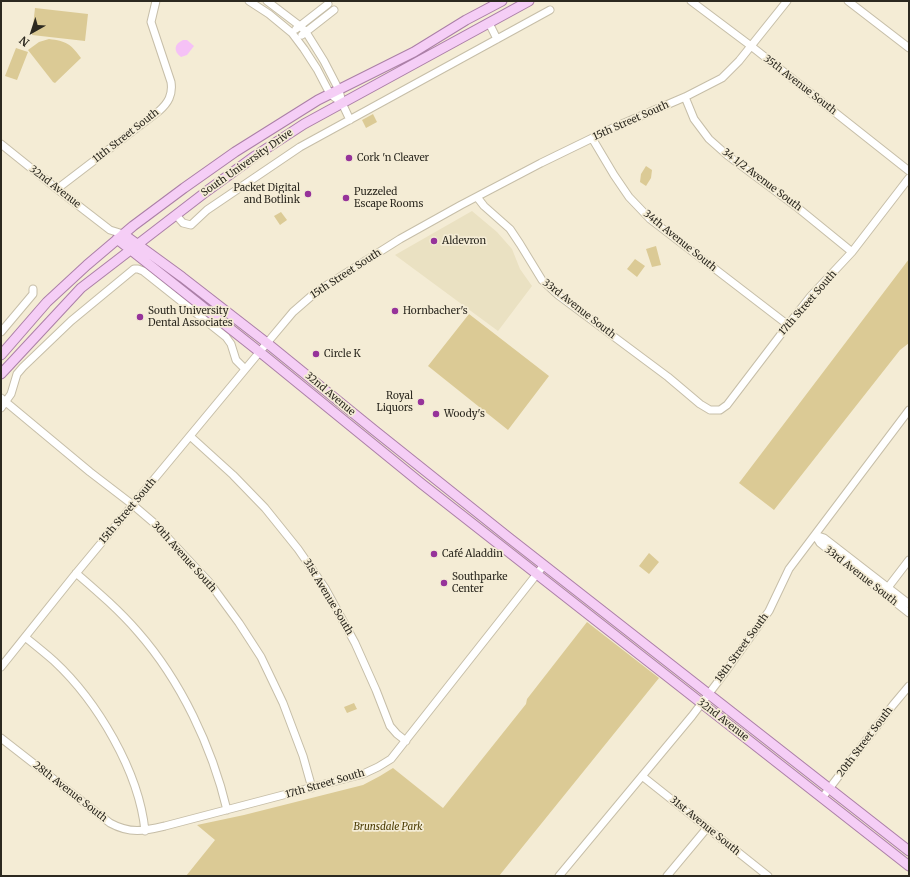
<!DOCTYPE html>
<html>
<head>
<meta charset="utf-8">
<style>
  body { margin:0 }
  #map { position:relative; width:910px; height:877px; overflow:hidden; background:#f4ecd5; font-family:Merriweather,serif }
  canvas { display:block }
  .frame { position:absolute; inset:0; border:2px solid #2c2920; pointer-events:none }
  .north { position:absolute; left:12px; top:12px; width:40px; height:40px; -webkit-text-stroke:3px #f4ecd5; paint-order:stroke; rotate:219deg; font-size:11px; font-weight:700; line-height:16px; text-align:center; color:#2c2920 }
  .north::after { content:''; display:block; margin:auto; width:14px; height:18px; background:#2c2920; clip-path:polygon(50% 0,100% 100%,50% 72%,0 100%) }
</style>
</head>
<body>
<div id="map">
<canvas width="910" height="877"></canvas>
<div class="frame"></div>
<div class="north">N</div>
</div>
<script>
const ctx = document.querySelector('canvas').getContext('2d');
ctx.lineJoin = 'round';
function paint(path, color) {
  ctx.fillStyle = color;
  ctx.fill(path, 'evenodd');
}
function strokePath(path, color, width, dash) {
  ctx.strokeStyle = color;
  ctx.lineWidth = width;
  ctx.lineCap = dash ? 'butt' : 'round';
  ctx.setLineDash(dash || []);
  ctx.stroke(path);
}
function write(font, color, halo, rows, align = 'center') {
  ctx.font = font + ' Merriweather,serif';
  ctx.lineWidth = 3.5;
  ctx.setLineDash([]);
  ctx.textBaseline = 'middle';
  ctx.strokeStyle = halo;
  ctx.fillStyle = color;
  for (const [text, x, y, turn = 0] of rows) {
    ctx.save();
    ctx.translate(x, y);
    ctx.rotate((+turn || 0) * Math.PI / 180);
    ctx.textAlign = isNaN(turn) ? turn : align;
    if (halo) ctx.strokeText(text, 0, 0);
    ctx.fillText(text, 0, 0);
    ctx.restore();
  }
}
paint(new Path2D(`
  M472,211L497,232L512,249L520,269L532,286L498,331L395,255Z`), '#eae1c2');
paint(new Path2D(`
  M35,8L88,14L85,41L32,35Z
  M49,39C66,41 71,44 81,58L55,83L53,82L28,50L39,42Z
  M16,48L28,52L17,80L5,76Z
  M373,114L377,122L366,128L362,120Z
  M646,166L652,170L651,178L646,186L640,182L641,174Z
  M281,212L287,220L280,225L274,216Z
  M656,246L661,265L652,267L646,249Z
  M635,259L645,266L637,277L627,269Z
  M909,259V343L900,350L774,510L739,483Z
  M469,314L549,376L508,430L428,366Z
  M649,553L659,562L649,574L639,566Z
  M587,622L659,678L499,876H186L215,840L197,825L244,815L363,785L380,776L393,768L443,808L526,704L527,699Z
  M354,703L357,709L347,713L344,707Z`), '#dbca95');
paint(new Path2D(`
  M183,40H187L194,46L187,55L181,57C173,51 174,44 183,40Z`), '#f5c1f6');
const minor = new Path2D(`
  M249,1L269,14L292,33L304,49L317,69L330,94L342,103
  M267,1L300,26L306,32L324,61L339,90L342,103L350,120
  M691,1L751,46L909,171
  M848,1L909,48
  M489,23L497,39
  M296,29L328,4
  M302,35L334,10
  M685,97L694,119L709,139L727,155L798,208L852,252
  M592,138L614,175L629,197L650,219L788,325
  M1,144L57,189L110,230L123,234
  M57,189L159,111C168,103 173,95 171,82L151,22L156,1
  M477,197L484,206L510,229L520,244L542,280L558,295L668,377L700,404L710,410H720L727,405L788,325L810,297L852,252L909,178
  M176,215L183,223L191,225L207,210L300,147L550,10
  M1,332L33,294V289
  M1,398L90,472L133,505L154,523L209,582L239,623L261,657L283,703L303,756L312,788
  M1,408L11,394L17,374L23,367L71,321L134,269H138L143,271L226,337L231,344L236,360L245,369
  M190,436L233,475L265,508L298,549L325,588L355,643L376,690L390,726L397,734L406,741
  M815,535L820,543L909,613
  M815,535L824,538L909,604
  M76,573C98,592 119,610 138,632C181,681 212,747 227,810
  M886,590L909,560
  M25,637C35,645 45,653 54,661C97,701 139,771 145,831
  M1,667L73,577L267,343L293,312L316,292L400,239L461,205L541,163L615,127L685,97L722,78L739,61L787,1
  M1,738L110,823C130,834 144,831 165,826L363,774L378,767L391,759L544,565
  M642,776L768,876
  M822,798L893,705L909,686
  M559,876L692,716L726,671L769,611L789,569L909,410
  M667,876L707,828`);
const major = new Path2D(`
  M123,234L182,277L267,343L374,430L508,537L909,851
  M117,239L266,357L422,484L909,866
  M1,355L47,302L87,265L133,226L184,188L235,152L318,100L414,52L466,20L502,1
  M1,374L81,288L207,191L255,156L304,124L529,1`);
strokePath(minor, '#c6bea8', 9);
strokePath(major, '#ab7fa7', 11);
strokePath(minor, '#fff', 7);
strokePath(major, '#f5cef6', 9);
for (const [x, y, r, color] of [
  [349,158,4,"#96339a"],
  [308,194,4,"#96339a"],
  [346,198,4,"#96339a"],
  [434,241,4,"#96339a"],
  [395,311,4,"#96339a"],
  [140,317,4,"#96339a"],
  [316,354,4,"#96339a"],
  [421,402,4,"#96339a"],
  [436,414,4,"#96339a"],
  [434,554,4,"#96339a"],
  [444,583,4,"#96339a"]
]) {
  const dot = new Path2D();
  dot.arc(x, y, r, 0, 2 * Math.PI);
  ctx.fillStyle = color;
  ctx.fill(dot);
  strokePath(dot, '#f4ecd5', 1.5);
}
write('10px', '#2c2920', '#f4ecd5', [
  ["35th Avenue South",800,85,38],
  ["15th Street South",631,121,-24],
  ["11th Street South",126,136,-38],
  ["South University Drive",247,163,-35],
  ["34 1/2 Avenue South",762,180,37],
  ["32nd Avenue",55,187,38],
  ["34th Avenue South",680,241,39],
  ["15th Street South",346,274,-33],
  ["17th Street South",808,303,-49],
  ["33rd Avenue South",579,309,38],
  ["32nd Avenue",330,394,40],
  ["15th Street South",128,511,-50],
  ["30th Avenue South",184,557,48],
  ["33rd Avenue South",861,576,38],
  ["31st Avenue South",328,597,59],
  ["18th Street South",742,648,-54],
  ["32nd Avenue",723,720,38],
  ["20th Street South",865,742,-53],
  ["17th Street South",325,784,-16],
  ["28th Avenue South",70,792,38],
  ["31st Avenue South",705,826,39]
]);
write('10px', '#2c2920', '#f4ecd5', [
  ["Cork 'n Cleaver",357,158],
  ["Packet Digital",300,188,"right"],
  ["and Botlink",300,200,"right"],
  ["Puzzeled",354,192],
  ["Escape Rooms",354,204],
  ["Aldevron",442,241],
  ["South University",148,311],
  ["Dental Associates",148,323],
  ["Hornbacher's",403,311],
  ["Circle K",324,354],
  ["Royal",413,396,"right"],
  ["Liquors",413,408,"right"],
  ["Woody's",444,414],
  ["Café Aladdin",442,554],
  ["Southparke",452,577],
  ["Center",452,589]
], 'left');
write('italic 10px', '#493a00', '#f4ecd5', [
  ["Brunsdale Park",388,827]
]);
</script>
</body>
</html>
